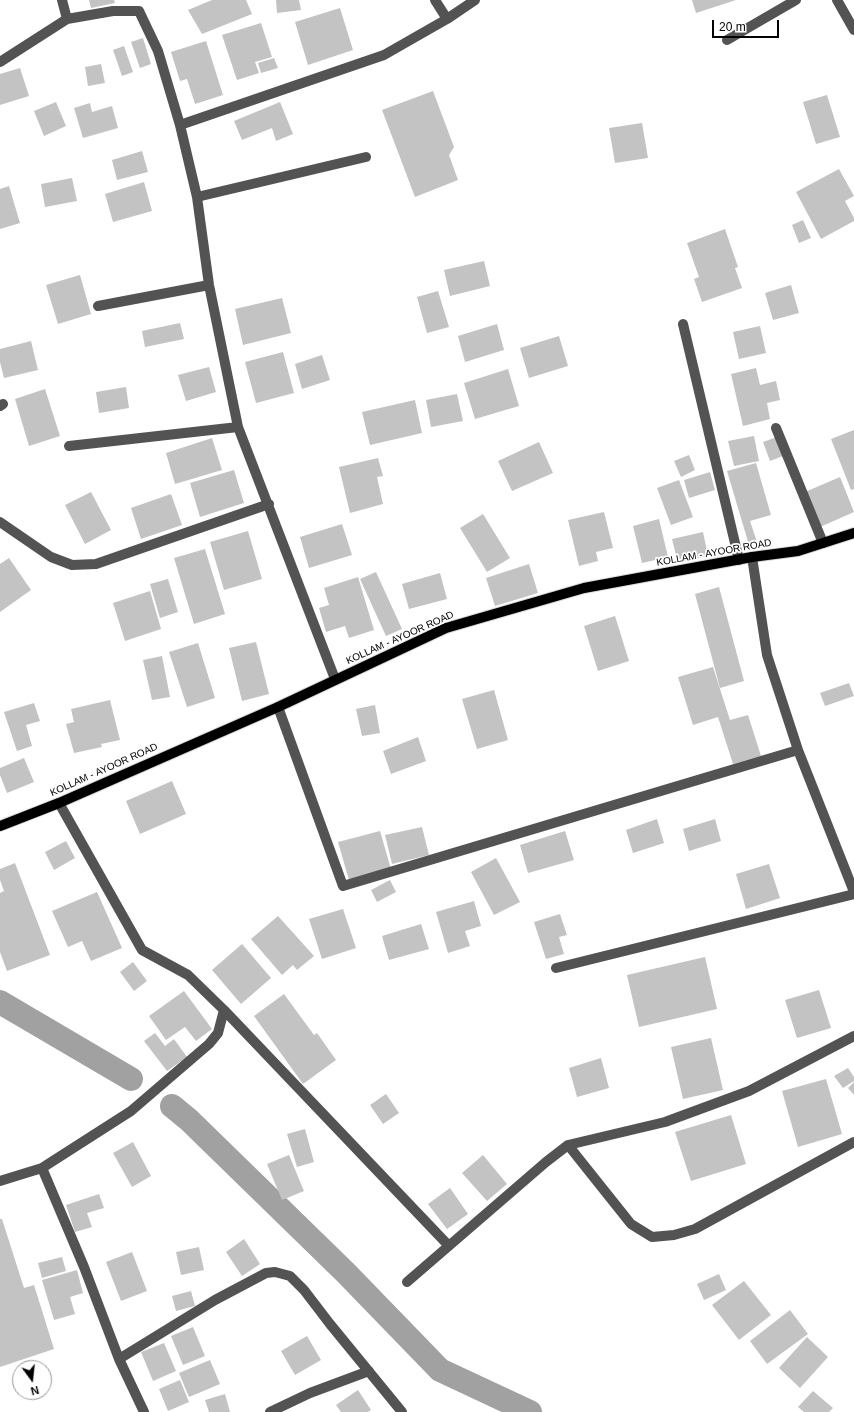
<!DOCTYPE html>
<html>
<head>
<meta charset="utf-8">
<style>
  body { margin:0 }
  #map { position:relative; width:854px; height:1412px; overflow:hidden; background:#fff; font-family:Arial,sans-serif }
  canvas { display:block }
  .north { position:absolute; left:12px; top:1360px; width:40px; height:40px; box-sizing:border-box; background:#fff; border:1px solid #999; border-radius:50%; rotate:165deg; font-size:11px; font-weight:700; line-height:16px; text-align:center; color:#000 }
  .north::after { content:''; display:block; margin:auto; width:14px; height:18px; background:#000; clip-path:polygon(50% 0,100% 100%,50% 72%,0 100%) }
  .scale { position:absolute; left:712px; top:20px; width:67px; height:18px; box-sizing:border-box; border:2px solid #000; border-top:0; padding-left:5px; font-size:12px; line-height:14px; white-space:nowrap; color:#000; -webkit-text-stroke:3px #fff; paint-order:stroke }
</style>
</head>
<body>
<div id="map">
<canvas width="854" height="1412"></canvas>
<div class="north">N</div>
<div class="scale">20 m</div>
</div>
<script>
const ctx = document.querySelector('canvas').getContext('2d');
ctx.lineJoin = 'round';
function strokePath(path, color, width, dash) {
  ctx.strokeStyle = color;
  ctx.lineWidth = width;
  ctx.lineCap = dash ? 'butt' : 'round';
  ctx.setLineDash(dash || []);
  ctx.stroke(path);
}
function paint(path, color) {
  ctx.fillStyle = color;
  ctx.fill(path, 'evenodd');
}
function write(font, color, halo, rows, align = 'center') {
  ctx.font = font + ' Arial,sans-serif';
  ctx.lineWidth = 3.5;
  ctx.setLineDash([]);
  ctx.textBaseline = 'middle';
  ctx.strokeStyle = halo;
  ctx.fillStyle = color;
  for (const [text, x, y, turn = 0] of rows) {
    ctx.save();
    ctx.translate(x, y);
    ctx.rotate((+turn || 0) * Math.PI / 180);
    ctx.textAlign = isNaN(turn) ? turn : align;
    if (halo) ctx.strokeText(text, 0, 0);
    ctx.fillText(text, 0, 0);
    ctx.restore();
  }
}
strokePath(new Path2D(`
  M0,1002L131,1079
  M172,1106L189,1120L346,1273L440,1370L530,1412`), '#a1a1a1', 24);
paint(new Path2D(`
  M89,0H114L115,3L91,8Z
  M212,0H246L252,14L202,34L188,10Z
  M276,0H299L301,10L277,13Z
  M692,0H736L696,13Z
  M340,8L353,50L308,65L295,22Z
  M261,23L272,57L255,62L259,73L237,80L222,35Z
  M143,38L151,64L140,68L131,42Z
  M206,41L223,95L195,104L187,79L180,81L171,52Z
  M124,46L133,72L122,76L113,50Z
  M274,58L278,68L261,73L258,63Z
  M101,64L105,83L88,86L85,67Z
  M20,68L29,96L0,105V74Z
  M433,91L454,147L449,155L458,180L415,197L382,110Z
  M827,95L840,137L816,144L803,102Z
  M56,102L66,126L44,136L34,111Z
  M280,102L293,134L276,141L272,128L242,140L234,121Z
  M90,103L92,112L112,106L118,128L83,138L74,108Z
  M642,123L648,158L615,163L609,128Z
  M142,151L148,172L117,180L112,160Z
  M839,169L854,196L845,201L854,218V221L821,239L796,192Z
  M72,178L77,201L45,207L41,184Z
  M144,182L152,211L113,222L105,194Z
  M9,186L20,223L0,229V189Z
  M803,220L811,238L799,243L792,225Z
  M725,229L738,267L735,268L742,288L702,302L694,279L699,277L687,243Z
  M484,261L490,286L450,296L444,270Z
  M80,275L91,314L58,324L46,285Z
  M791,285L799,313L773,320L765,293Z
  M438,291L449,327L427,333L417,297Z
  M282,298L291,333L243,345L235,309Z
  M180,323L184,339L145,347L142,331Z
  M497,324L504,350L465,362L458,336Z
  M760,326L766,353L739,359L733,332Z
  M559,336L568,366L529,378L520,348Z
  M31,341L38,370L4,378L0,362V349Z
  M283,352L294,393L256,403L245,362Z
  M322,355L330,380L302,389L295,364Z
  M209,367L216,392L186,401L178,375Z
  M756,368L760,385L776,381L780,400L767,403L770,419L743,426L731,374Z
  M508,369L519,406L475,419L464,383Z
  M126,387L129,408L99,413L96,392Z
  M45,389L60,436L29,446L15,399Z
  M457,394L463,421L431,427L426,400Z
  M415,400L422,433L370,445L362,412Z
  M854,430V489L851,490L831,439Z
  M754,436L759,461L734,466L728,441Z
  M777,437L783,456L770,461L763,442Z
  M212,438L222,470L175,484L166,453Z
  M539,442L553,473L512,491L498,461Z
  M689,455L695,470L681,477L674,461Z
  M378,458L383,476L377,477L383,504L350,513L339,467Z
  M756,463L771,515L750,521L757,542L749,545L727,471Z
  M234,470L244,503L200,517L190,483Z
  M710,472L715,490L689,498L684,480Z
  M840,477L854,512L820,527L805,492Z
  M679,480L693,517L671,525L657,488Z
  M91,492L111,530L85,544L65,505Z
  M171,494L182,525L141,539L131,508Z
  M604,512L613,548L596,552L598,561L579,566L568,520Z
  M483,514L510,558L487,572L460,528Z
  M659,519L668,557L642,563L633,526Z
  M342,524L352,555L309,568L300,537Z
  M248,531L262,579L224,590L210,542Z
  M703,532L708,556L678,563L672,539Z
  M205,549L225,614L194,624L174,558Z
  M9,558L31,590L0,612V564Z
  M529,564L538,593L495,606L486,578Z
  M376,572L402,629L386,636L360,579Z
  M440,573L447,599L409,609L402,584Z
  M358,577L374,630L349,638L345,626L326,632L319,608L329,605L324,588Z
  M168,579L178,612L160,618L150,584Z
  M719,587L744,681L720,688L695,594Z
  M150,591L161,629L125,641L113,603Z
  M615,616L629,661L598,671L584,626Z
  M256,642L269,694L242,701L229,648Z
  M198,643L215,698L187,707L169,652Z
  M162,656L170,697L152,700L143,660Z
  M713,667L730,720L748,715L761,756L733,764L718,717L693,725L678,677Z
  M849,683L854,696L825,706L820,693Z
  M494,690L508,740L477,749L462,699Z
  M110,700L120,740L101,744L102,747L74,753L66,724L74,722L71,709Z
  M34,703L40,721L26,725L32,746L17,751L4,712Z
  M375,705L380,733L362,736L356,709Z
  M418,737L426,761L391,774L383,751Z
  M24,758L34,782L7,793L0,775V768Z
  M172,781L186,814L140,834L126,801Z
  M657,819L664,843L633,853L626,830Z
  M715,819L721,841L689,851L683,829Z
  M422,827L429,855L392,864L385,835Z
  M380,831L391,869L349,880L338,842Z
  M565,831L574,860L528,873L520,845Z
  M66,841L75,858L54,870L45,852Z
  M496,858L520,902L494,915L471,872Z
  M15,863L50,955L7,971L0,952V893L4,891L0,880V869Z
  M769,864L780,898L746,909L736,874Z
  M390,880L396,892L377,902L371,890Z
  M97,892L122,948L91,961L82,941L68,947L52,911Z
  M474,901L481,926L465,931L470,946L448,953L436,912Z
  M343,909L356,948L322,959L309,919Z
  M560,914L567,935L559,937L564,954L546,959L534,922Z
  M278,916L314,956L297,970L293,965L282,975L251,939Z
  M421,924L429,949L389,960L382,936Z
  M242,944L271,978L241,1004L212,970Z
  M705,957L717,1009L639,1027L627,975Z
  M133,962L147,981L134,991L120,972Z
  M819,990L831,1028L797,1038L785,1000Z
  M184,991L212,1029L196,1041L185,1027L166,1040L149,1016Z
  M284,994L314,1035L317,1033L336,1060L303,1084L254,1016Z
  M155,1033L165,1046L174,1039L187,1057L167,1071L144,1041Z
  M711,1038L723,1090L683,1099L671,1047Z
  M601,1058L609,1088L577,1097L569,1068Z
  M848,1068L854,1077V1081L843,1088L834,1076Z
  M826,1079L842,1134L798,1147L782,1091Z
  M854,1082V1095L848,1088Z
  M386,1094L399,1113L383,1124L370,1105Z
  M731,1115L746,1164L691,1181L675,1132Z
  M305,1129L314,1162L297,1167L287,1134Z
  M133,1142L151,1176L132,1187L113,1153Z
  M289,1155L304,1191L282,1200L267,1164Z
  M483,1155L507,1184L487,1201L462,1173Z
  M450,1188L468,1214L447,1229L428,1204Z
  M99,1194L104,1208L87,1213L92,1227L75,1232L66,1205Z
  M0,1219H2L24,1288L34,1285L54,1349L0,1367Z
  M244,1239L260,1264L242,1276L226,1252Z
  M199,1247L204,1270L181,1275L176,1252Z
  M132,1252L147,1291L121,1301L106,1262Z
  M62,1257L66,1271L42,1278L38,1263Z
  M77,1270L83,1293L70,1297L75,1314L54,1320L42,1280Z
  M719,1274L726,1290L704,1300L697,1284Z
  M744,1281L771,1315L739,1340L712,1305Z
  M191,1291L195,1306L176,1311L172,1296Z
  M790,1310L808,1334L767,1364L750,1341Z
  M193,1327L205,1356L183,1365L171,1336Z
  M307,1336L321,1360L295,1375L281,1351Z
  M807,1337L828,1357L800,1388L779,1368Z
  M164,1343L176,1371L153,1381L141,1352Z
  M210,1360L220,1384L189,1397L179,1373Z
  M180,1380L189,1402L168,1411L159,1389Z
  M358,1390L371,1410L368,1412H341L336,1405Z
  M813,1391L833,1408L829,1412H804L798,1407Z
  M225,1394L230,1412H209L205,1400Z`), '#c3c3c3');
const major = new Path2D(`
  M0,826L59,803L278,707L446,628L584,588L752,557L798,551L854,533`);
strokePath(major, '#dbdbdb', 12);
strokePath(new Path2D(`
  M62,0L67,19L113,11H139L158,51L180,125L197,197L209,285L238,427L335,679
  M435,0L447,19
  M837,0L854,30
  M727,40L796,0
  M0,62L67,19
  M180,125L384,55L447,19L475,0
  M197,197L366,157
  M98,306L209,285
  M683,324L739,560
  M0,406L3,404
  M776,428L823,543
  M69,446L238,427
  M0,522L51,557L72,565L96,564L269,504
  M752,557L767,655L798,750L854,892
  M278,707L343,886L798,750
  M59,803L142,950L188,975L224,1010L449,1246
  M556,968L854,894
  M568,1145L631,1224L652,1237L674,1235L695,1229L854,1142
  M42,1168L84,1267L119,1359L144,1412
  M0,1181L42,1168L131,1111L209,1044L218,1033L224,1010
  M407,1282L546,1162L568,1145L665,1122L749,1091L854,1036
  M119,1359L215,1300L266,1273L275,1272L290,1276L304,1290L330,1324L402,1412
  M270,1412L310,1393L369,1371`), '#535353', 10);
strokePath(major, '#000', 10);
write('10px', '#000', '#fff', [
  ["KOLLAM - AYOOR ROAD",714,553,-10],
  ["KOLLAM - AYOOR ROAD",400,638,-24],
  ["KOLLAM - AYOOR ROAD",104,770,-24]
]);
</script>
</body>
</html>
